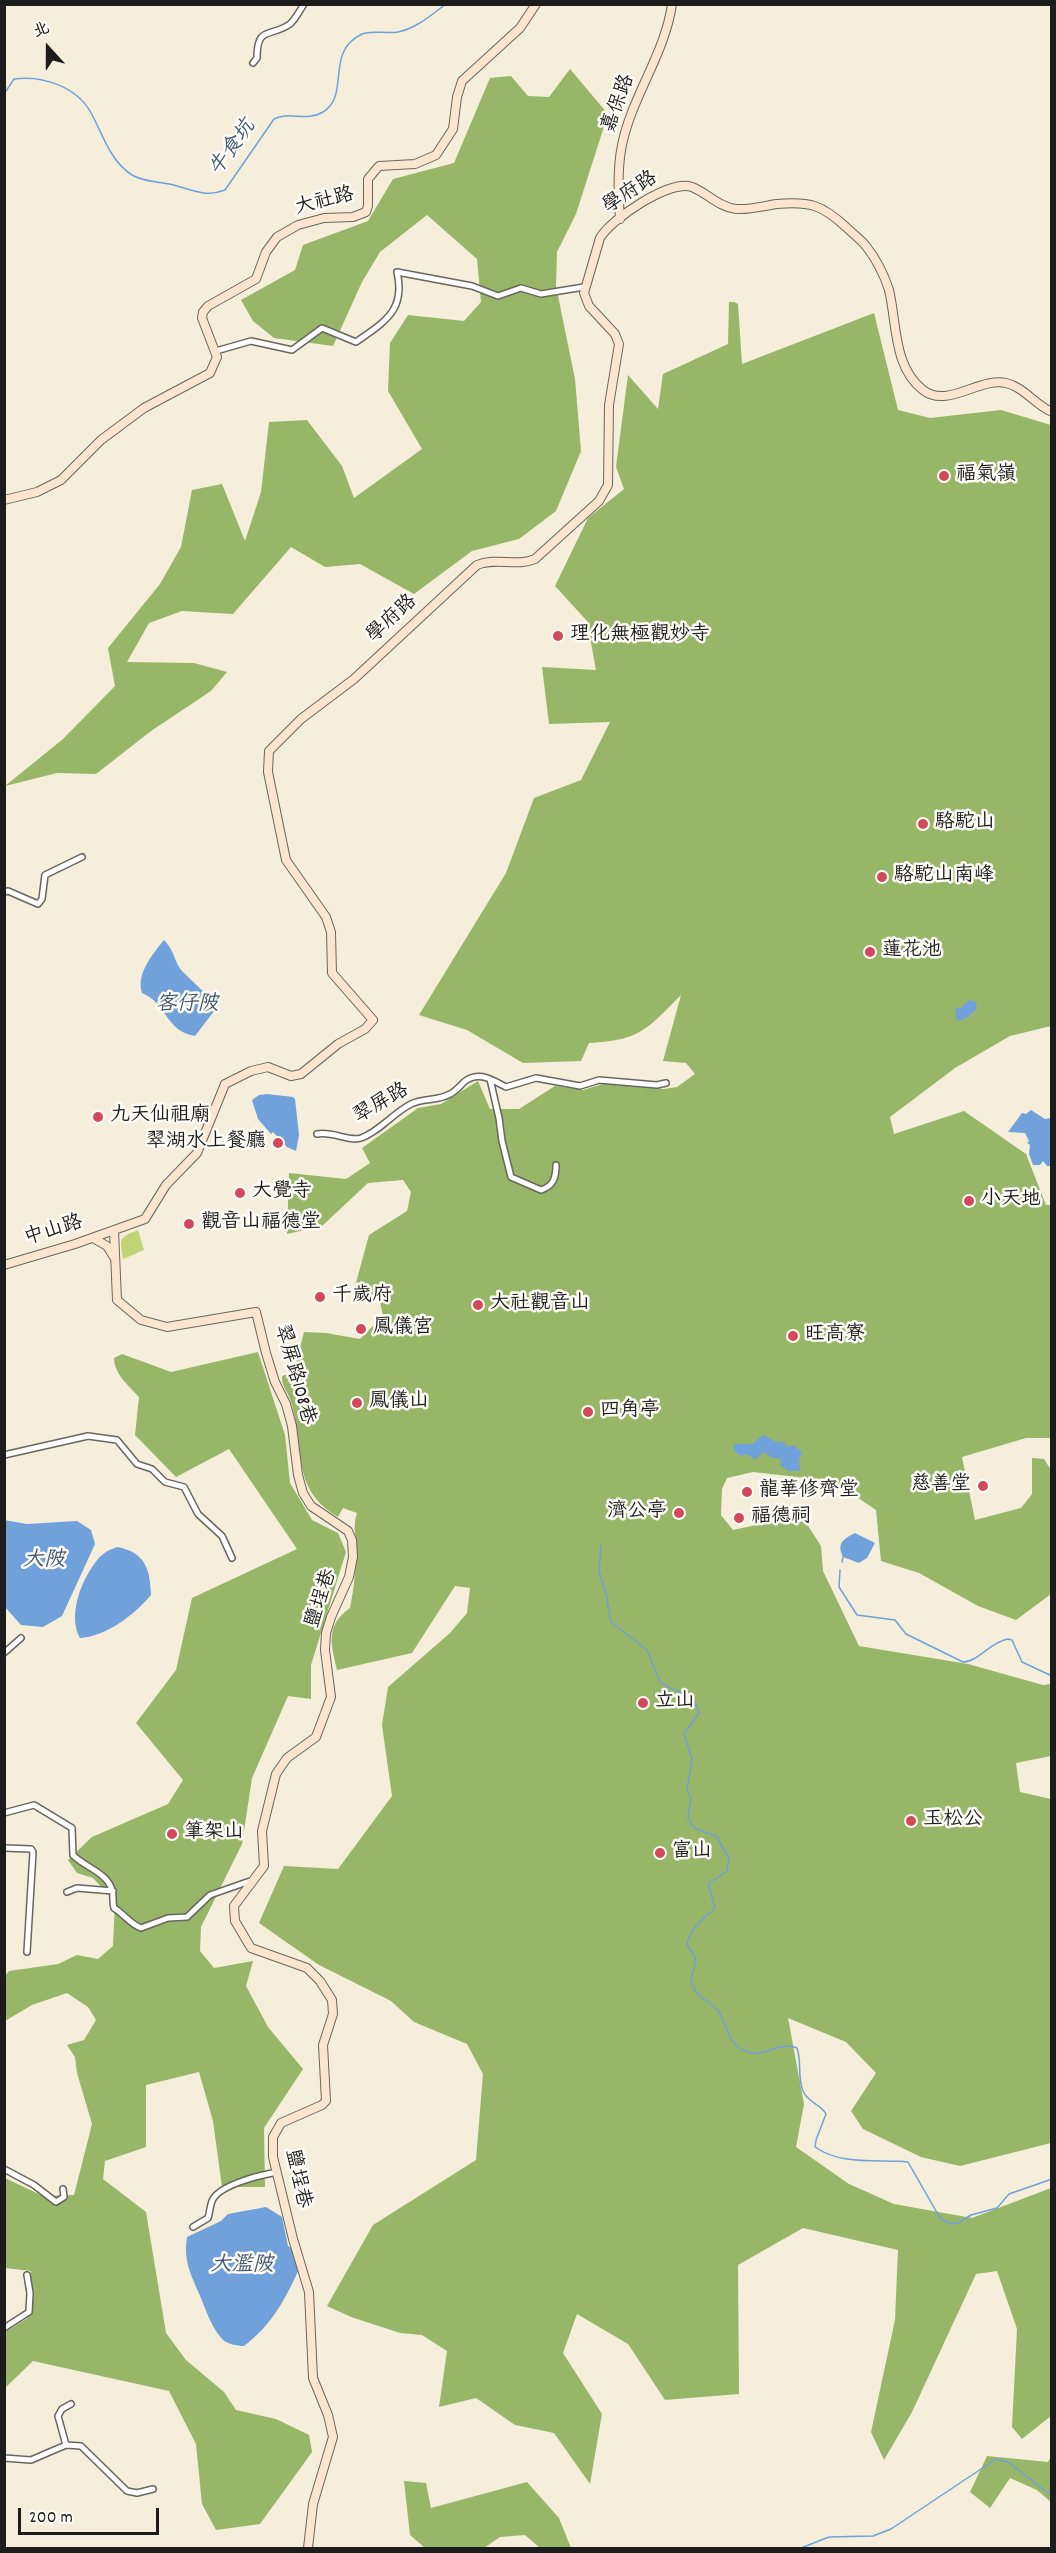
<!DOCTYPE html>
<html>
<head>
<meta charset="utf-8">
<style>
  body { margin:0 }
  #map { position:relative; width:1056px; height:2553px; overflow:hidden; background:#f4eedb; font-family:Dekko,"LXGW WenKai TC",sans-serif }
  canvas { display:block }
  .frame { position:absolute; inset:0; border:6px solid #1c1c1c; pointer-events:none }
  .north { position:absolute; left:18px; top:18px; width:60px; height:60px; -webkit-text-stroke:4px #fdfcf7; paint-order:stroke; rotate:339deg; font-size:16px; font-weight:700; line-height:24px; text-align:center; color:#1c1c1c }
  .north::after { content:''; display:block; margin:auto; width:21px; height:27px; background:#1c1c1c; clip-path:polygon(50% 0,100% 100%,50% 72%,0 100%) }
  .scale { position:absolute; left:18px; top:2508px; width:141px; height:27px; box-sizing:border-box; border:3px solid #1c1c1c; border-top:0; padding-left:8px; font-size:18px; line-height:21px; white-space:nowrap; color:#1c1c1c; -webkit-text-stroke:4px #fdfcf7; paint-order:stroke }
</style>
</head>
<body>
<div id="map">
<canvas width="1056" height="2553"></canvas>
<div class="frame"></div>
<div class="north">北</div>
<div class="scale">200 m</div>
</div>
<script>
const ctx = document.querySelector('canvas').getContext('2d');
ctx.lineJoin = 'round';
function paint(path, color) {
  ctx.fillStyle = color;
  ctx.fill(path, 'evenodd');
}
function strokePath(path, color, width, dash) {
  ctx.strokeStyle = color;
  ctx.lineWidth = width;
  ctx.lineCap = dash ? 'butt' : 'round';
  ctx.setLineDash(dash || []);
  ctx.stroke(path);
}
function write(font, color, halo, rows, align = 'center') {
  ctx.font = font + ' Dekko,"LXGW WenKai TC",sans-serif';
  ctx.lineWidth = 5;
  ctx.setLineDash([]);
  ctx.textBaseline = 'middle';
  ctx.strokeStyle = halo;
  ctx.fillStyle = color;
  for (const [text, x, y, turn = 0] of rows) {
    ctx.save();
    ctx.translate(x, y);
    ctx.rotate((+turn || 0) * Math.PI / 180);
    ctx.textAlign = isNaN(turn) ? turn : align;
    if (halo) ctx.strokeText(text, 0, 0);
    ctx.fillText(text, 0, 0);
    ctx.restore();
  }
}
paint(new Path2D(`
  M138,1230L144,1250L123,1259C120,1238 118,1238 138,1230Z`), '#c0d477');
paint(new Path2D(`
  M570,69L608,114L576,214L557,252L556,286L575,379L581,451L556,511L519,539L472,551L414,594L360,564L325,567L291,547L233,614L182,611L149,623L127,662L194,663L227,672L211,691L151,731L96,774L57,773L5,786L63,739L115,686L108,648L160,584L181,547L192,490L222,484L245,541L261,492L269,422L307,420L342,466L354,498L422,449L388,391L390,343L408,315L464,321L481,302L477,259L427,215L380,252L362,282L333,346L274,338L253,321L241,300L295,270L303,245L368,221L393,179L454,163L490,78L511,76L528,96L549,97Z
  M729,302H734L738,304L742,364L874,313L898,410L930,418L1001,410L1051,425V1026L1010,1036L955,1068L890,1117L894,1134L964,1111L1026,1154L1046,1205H1051V1438H1026L962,1457L975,1520L1021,1508L1032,1494V1458L1044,1459L1051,1470V1594L1016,1620L978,1606L919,1573L881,1561L876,1510L833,1481L753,1472L727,1478L722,1489L721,1515L733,1530L775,1521H805L821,1546L823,1571L859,1646L968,1664L1043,1685L1051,1684V1756L1016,1763L1020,1792L1051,1799V2143L960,2166L921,2157L863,2129L851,2111L876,2073L846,2042L788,2018L804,2104L796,2147L849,2184L894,2204L972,2218L1051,2188V2416L1022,2439L1012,2427L1017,2329L997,2271L976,2274L912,2412L884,2460L871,2432L895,2320L898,2250L803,2228L738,2265L739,2394L665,2400L628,2344L577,2314L563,2353L602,2414L590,2484L554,2433L515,2425L476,2398L439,2407L447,2351L422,2335L400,2333L351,2317L327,2306L373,2225L476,2160L483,2074L467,2044L414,2022L391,2001L319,1965L259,1923L284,1866L338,1869L392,1796L382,1725L388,1687L450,1633L467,1613L470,1588L455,1586L412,1653L337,1670C331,1643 325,1626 350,1608C354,1588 356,1570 356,1551C357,1535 352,1529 357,1513L343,1508L338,1517C290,1489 305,1447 291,1402C289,1393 281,1386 282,1376L294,1372L304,1332L326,1333L360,1339L383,1316L379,1297L354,1290L369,1235L407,1211L411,1192L403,1180L368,1183L322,1226L287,1234L289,1173L346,1179L370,1163L362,1148L418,1108L441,1104L478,1081L490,1109H519L555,1086L583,1090L603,1084L664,1089L677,1087L695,1074L686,1063L663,1061L681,995C646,1030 641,1040 589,1043L581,1061L523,1063L467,1030L419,1015L506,873L534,798L581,780L610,722L549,724L542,667L596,670L587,621L555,586L588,518L624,489L616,467L628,375L658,409L663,374L728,344Z
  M258,1352L285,1435L290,1483L312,1520L338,1533L346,1552L311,1665V1699L288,1696L252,1778L242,1844L201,1927L200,1951L214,1968L253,1961L246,1986L268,2027L303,2069L264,2128L265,2187H222L213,2121L199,2072L146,2085V2147L105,2161L103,2179L146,2212L166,2333L186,2360L224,2392L236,2410L276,2419L309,2435L312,2452L260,2524L216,2530L202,2504L196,2444L169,2391L33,2361L5,2388V2332L28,2318L31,2271L5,2268V2178L43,2196L74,2195L92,2124L77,2073L75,2057L67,2045L84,2040L96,2020L88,2007L67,1993L32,2005L5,2021V1976L9,1971L58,1964L77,1955L98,1959L113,1946L115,1902L93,1878L77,1873L68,1860L92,1837L168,1804L183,1780L136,1723L176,1670L192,1598L297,1549L229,1449L176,1477L135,1435L139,1397C129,1386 114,1374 114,1358L122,1354L171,1372Z
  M987,2456L1048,2462L1051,2456V2502L1037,2490L1010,2478L990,2508L970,2492Z
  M404,2481L426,2483L431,2508L527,2482L559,2518L571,2548H540L525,2535L500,2537L484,2548H425L410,2535Z`), '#98b668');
paint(new Path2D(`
  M164,940C176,953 173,960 182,971L218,1006L195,1036C165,1031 168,1004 142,993C136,974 152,955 164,940Z
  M969,1000L976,1002L977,1009L965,1019L957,1021L955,1009L962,1007Z
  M267,1094L293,1097L295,1099L299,1135L296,1151L287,1147L273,1132L271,1134L258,1119L252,1100L259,1095Z
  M1031,1110L1045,1119L1051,1118V1166H1047L1043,1161L1040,1165H1033L1029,1154L1030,1145L1027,1143L1029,1141L1025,1133L1008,1132L1022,1113L1026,1114Z
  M763,1435L778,1443L782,1441L788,1447L793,1445L802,1452L799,1460L800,1471H788L780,1465L781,1459L772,1458L764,1452L755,1460L747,1454L741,1456L734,1451V1444H752Z
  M4,1520L27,1524L77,1521L91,1530L95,1544L62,1616L43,1627L21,1625L5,1607Z
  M855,1533L875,1543L867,1558L859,1563L843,1557C837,1543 842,1540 855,1533Z
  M118,1547C145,1553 150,1568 151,1595C134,1615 107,1636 80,1638C67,1615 82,1578 98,1559C103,1553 110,1549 118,1547Z
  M266,2207L282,2217L288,2246L295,2250L300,2267C286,2298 272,2325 244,2346C237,2346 227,2344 222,2339C212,2328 206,2311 201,2298C192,2276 183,2263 187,2237L221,2221L228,2214Z`), '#70a1da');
strokePath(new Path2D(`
  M4,94L14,79C41,75 75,86 90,111C103,134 109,160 132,175C145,183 163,181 177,186C194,191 208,197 225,190L274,119C289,111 307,122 323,112C351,95 324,52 362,34C372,30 387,34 398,32C417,28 431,15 446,4
  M601,1546L599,1571L606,1594L611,1622L647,1650L660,1682C674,1693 695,1692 699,1713L684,1734L692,1759L687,1789L691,1799L688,1817L694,1828L716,1836L729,1858L727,1871L708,1884L715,1908C704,1919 688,1929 687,1945C703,1967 693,1959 691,1981C695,1998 709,1999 718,2011C726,2022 728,2040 739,2048C742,2050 748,2052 752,2053C768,2055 782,2041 797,2048C802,2062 797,2076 803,2091C808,2103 821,2104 826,2114L816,2140L815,2147C842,2166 877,2159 908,2162L940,2218L951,2224L958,2223L971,2215L997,2208L1009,2194L1052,2179
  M842,1562L843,1557
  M840,1570L839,1587L857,1615L895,1620L906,1634L963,1662C978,1662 990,1642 1008,1639L1012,1640L1022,1662L1052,1676
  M801,2548L829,2537L873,2536L891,2529L996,2459L1008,2462L1052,2496`), '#70a1da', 1.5);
const street = new Path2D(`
  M253,63L257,58C257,25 270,38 290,24C295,20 300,10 304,4
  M216,351L251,341L292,350L322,328L356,342C384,322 406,311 397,272L472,286L498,296L521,288L541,294L584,287
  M4,892L8,891L38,904L42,899L45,875L82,857
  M490,1079L499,1118L502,1141L511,1177L541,1190C554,1186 556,1177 556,1165
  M317,1134C333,1131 349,1142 361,1138C379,1132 393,1113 411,1104C423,1098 438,1101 450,1094C456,1091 460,1086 464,1082C478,1070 492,1080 506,1087L536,1078L580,1086L599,1080L657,1085L666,1083
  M4,1455L88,1436L117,1440L137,1464L152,1469L165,1482L184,1487L198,1514L222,1536L232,1558
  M4,1653L21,1638
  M4,1813L34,1805L72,1828L73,1855C84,1867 107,1872 112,1890C114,1896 112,1902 114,1908C124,1914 130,1924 141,1928L168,1918L187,1917L210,1895L250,1881L252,1883
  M4,1848L31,1849L33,1852L27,1952
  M67,1892L77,1888L113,1891
  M4,2169L34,2185L56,2202L64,2197L63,2189
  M193,2227L208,2218C210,2212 210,2204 213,2199C222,2184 261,2175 277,2172
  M4,2328L29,2312L30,2293L27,2275
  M66,2445L58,2416L62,2409L71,2404
  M4,2458L31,2460L66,2445L81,2446L127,2491L137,2493L153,2489`);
const secondary = new Path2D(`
  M620,219C618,194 617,169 622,145C632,96 665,54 672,4
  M4,500L37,492L61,480L101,440L144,408L210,373L217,357L202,318L203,312L208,306L256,279L266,252L277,237L298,225L324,218L353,217L366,212L368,206V179L379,166L415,164L436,155L453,129L457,97L462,81L520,28L536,4
  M114,1230L117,1300L141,1320L167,1327L256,1312L266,1353L275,1382L286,1404L292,1426L298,1475L303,1493L311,1506L348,1531L352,1540L353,1557L349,1577L331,1617L326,1633L325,1650L331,1697L316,1737L287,1758L276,1774L262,1831L264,1866L234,1906L235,1921L251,1948L307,1968L320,1981L332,2000L333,2014L323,2045L326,2101L322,2105L281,2123L273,2137V2157L293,2239L309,2292L313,2378L328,2415L333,2437L313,2504L308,2548
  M93,1238L107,1246L114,1257
  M4,1265L75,1244L145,1219L166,1185L197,1153L225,1084L251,1071L268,1067L291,1076L301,1074L338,1044L365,1029L373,1020L332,973L331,932L326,917L286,860L268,772L269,751L301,719L354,679L477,565C496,557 517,567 535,559L599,501L608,485L609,405L619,344L615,334L589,306L584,293L600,238C611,219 670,179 692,187C707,193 719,207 736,209C750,210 763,206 777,204C810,201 822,205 846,227C852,233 860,239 866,246C876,259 884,274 889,290C897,323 893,367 923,390C947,409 980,377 1006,383C1024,387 1035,405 1052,412`);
strokePath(street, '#68665f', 8);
strokePath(secondary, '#68665f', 10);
strokePath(street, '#fff', 5);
strokePath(secondary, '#fce5cf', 8);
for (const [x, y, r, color] of [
  [944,476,6,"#d1495b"],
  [558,636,6,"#d1495b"],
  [923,824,6,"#d1495b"],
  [882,877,6,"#d1495b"],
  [870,952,6,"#d1495b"],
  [98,1117,6,"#d1495b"],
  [278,1143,6,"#d1495b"],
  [240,1193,6,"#d1495b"],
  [969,1201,6,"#d1495b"],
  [189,1224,6,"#d1495b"],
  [320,1297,6,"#d1495b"],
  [478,1305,6,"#d1495b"],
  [361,1329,6,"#d1495b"],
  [793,1336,6,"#d1495b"],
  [357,1403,6,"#d1495b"],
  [588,1412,6,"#d1495b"],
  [983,1486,6,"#d1495b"],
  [747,1492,6,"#d1495b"],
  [679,1513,6,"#d1495b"],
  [739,1518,6,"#d1495b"],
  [643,1703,6,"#d1495b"],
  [911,1821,6,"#d1495b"],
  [172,1834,6,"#d1495b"],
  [660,1853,6,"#d1495b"]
]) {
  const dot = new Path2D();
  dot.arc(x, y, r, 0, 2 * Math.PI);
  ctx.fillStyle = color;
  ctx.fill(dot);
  strokePath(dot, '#fdfcf7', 2);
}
write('20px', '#1c1c1c', '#fdfcf7', [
  ["嘉保路",620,104,-70],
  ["學府路",631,194,-33],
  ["大社路",325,203,-14],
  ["學府路",393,620,-43],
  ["翠屏路",382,1105,-30],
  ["中山路",54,1232,-17],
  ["翠屏路108巷",293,1375,74],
  ["鹽埕巷",323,1599,-72],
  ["鹽埕巷",296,2179,78]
]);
write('20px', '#1c1c1c', '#fdfcf7', [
  ["福氣嶺",956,476],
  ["理化無極觀妙寺",570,636],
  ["駱駝山",935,824],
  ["駱駝山南峰",894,877],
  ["蓮花池",882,952],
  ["九天仙祖廟",110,1117],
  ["翠湖水上餐廳",266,1143,"right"],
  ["大覺寺",252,1193],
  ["小天地",981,1201],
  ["觀音山福德堂",201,1224],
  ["千歲府",332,1297],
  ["大社觀音山",490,1305],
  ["鳳儀宮",373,1329],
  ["旺高寮",805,1336],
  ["鳳儀山",369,1403],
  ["四角亭",600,1412],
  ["慈善堂",971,1486,"right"],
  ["龍華修齊堂",759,1492],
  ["濟公亭",667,1513,"right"],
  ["福德祠",751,1518],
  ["立山",655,1703],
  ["玉松公",923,1821],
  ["筆架山",184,1834],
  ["富山",672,1853]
], 'left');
write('italic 21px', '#425871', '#fdfcf7', [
  ["牛食坑",234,149,-54],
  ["客仔陂",187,1006],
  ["大陂",44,1562],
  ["大濫陂",242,2267]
]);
</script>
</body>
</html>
